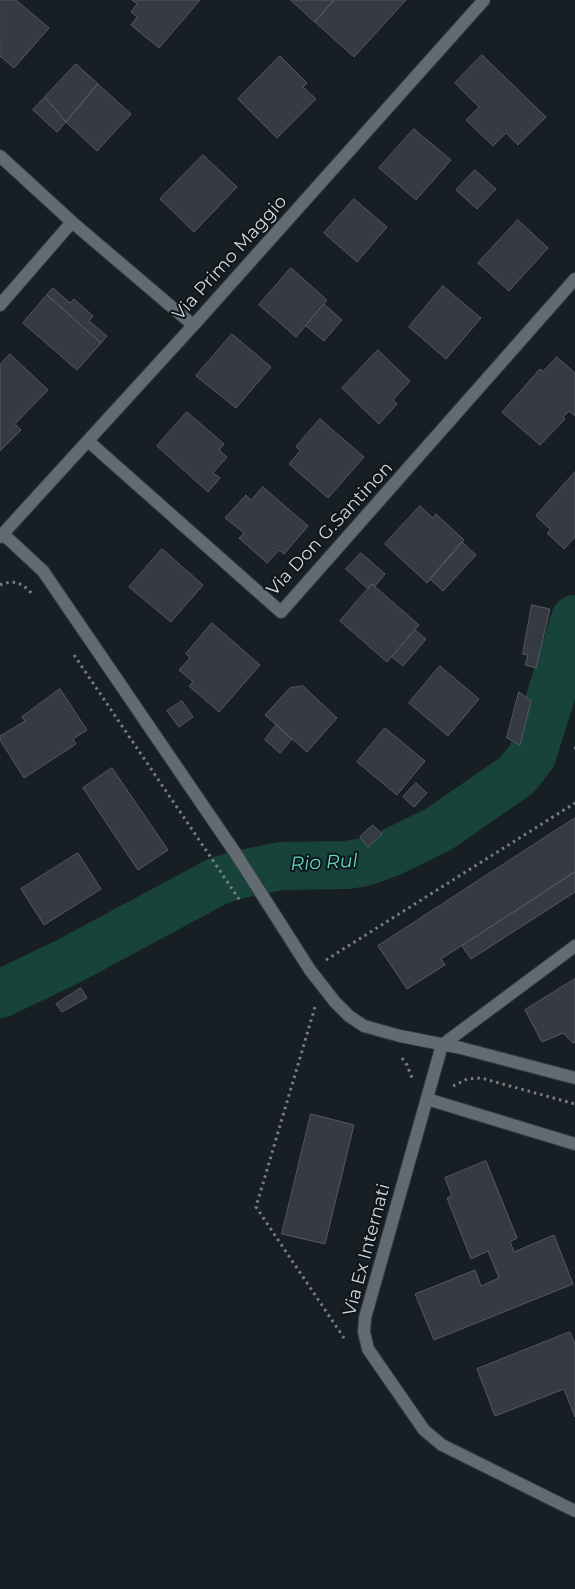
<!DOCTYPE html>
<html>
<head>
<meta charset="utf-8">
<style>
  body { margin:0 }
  canvas { display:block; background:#171f24 }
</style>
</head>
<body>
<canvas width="575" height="1589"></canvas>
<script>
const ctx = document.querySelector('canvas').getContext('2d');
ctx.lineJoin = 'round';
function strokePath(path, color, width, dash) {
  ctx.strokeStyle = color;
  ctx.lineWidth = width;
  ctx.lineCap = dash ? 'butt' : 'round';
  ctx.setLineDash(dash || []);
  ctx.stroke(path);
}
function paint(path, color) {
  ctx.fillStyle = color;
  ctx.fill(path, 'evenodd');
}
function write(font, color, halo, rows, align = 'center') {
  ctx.font = font + ' Montserrat,sans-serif';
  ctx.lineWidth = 4;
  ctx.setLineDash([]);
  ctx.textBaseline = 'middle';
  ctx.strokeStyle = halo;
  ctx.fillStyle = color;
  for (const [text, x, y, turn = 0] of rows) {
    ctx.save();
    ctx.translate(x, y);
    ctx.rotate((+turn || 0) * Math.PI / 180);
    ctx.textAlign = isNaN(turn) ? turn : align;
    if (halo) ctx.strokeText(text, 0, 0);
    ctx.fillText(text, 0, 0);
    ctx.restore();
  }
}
strokePath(new Path2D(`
  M0,994L69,961L218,881L237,875L281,866L347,865L365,862L390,853L439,829L517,775L532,756L575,619`), '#18433b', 48);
const building = new Path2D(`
  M0,0H16L49,28L14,68L0,56Z
  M132,0H200L159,48L131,25L137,17L131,12L137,4Z
  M291,0H334L315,22Z
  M334,0H406L354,57L315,22Z
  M482,55L546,117L518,145L506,133L493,146L466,120L479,107L455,83Z
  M280,56L307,83L303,87L316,99L277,138L238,99Z
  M76,64L98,84L66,122L45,97Z
  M98,84L131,114L97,151L66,122Z
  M45,97L66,122L57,132L33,110Z
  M414,129L451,160L416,200L379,168Z
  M203,155L237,187L194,232L160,199Z
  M475,170L496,189L477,209L456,190Z
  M354,199L387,227L357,262L324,233Z
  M518,220L548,248L509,291L478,263Z
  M291,268L327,300L296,337L259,305Z
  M443,286L481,318L446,359L409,327Z
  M53,288L70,303L74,299L93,316L89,321L107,336L101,343L47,295Z
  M47,295L101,343L77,370L23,323Z
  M324,304L342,320L324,341L306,326Z
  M232,334L271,367L236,408L196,376Z
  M378,350L410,381L393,400L397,404L379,424L342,388Z
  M10,354L48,390L15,424L21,430L0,451V365Z
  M557,357L575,373V416L569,411L563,417L565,419L540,445L502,412L540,369L543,371Z
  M187,412L224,444L219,450L227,457L213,473L220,478L208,492L157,446Z
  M320,419L364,457L328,498L289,464L300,451L296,447Z
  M575,472V537L564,549L547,533L551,530L536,516Z
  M263,487L308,526L284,554L279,550L267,563L239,538L244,533L225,518L246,495L251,500Z
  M420,506L433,518L436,514L464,540L427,583L385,544Z
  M462,542L476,555L443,591L430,579Z
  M162,549L203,585L171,622L129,587Z
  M361,553L385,574L375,586L372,584L368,589L346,569Z
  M372,584L419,625L387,662L340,621Z
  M532,605L550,609L536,668L525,665L528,655L523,654Z
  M212,623L260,665L219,712L189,686L193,682L179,670L190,658L186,654Z
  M415,630L426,639L403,666L392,657Z
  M440,666L479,699L448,736L409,703Z
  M303,686L337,718L307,752L265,715L290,688Z
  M60,689L87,730L73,739L76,744L24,778L0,740V736L25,721L22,717Z
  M519,692L531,701L520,745L507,738Z
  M182,701L193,717L179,727L167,711Z
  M276,725L292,739L280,753L265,740Z
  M385,728L425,761L397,795L357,762Z
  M112,768L168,850L138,870L83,788Z
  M416,783L427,793L414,807L403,797Z
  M575,818V872L441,959L445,965L407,989L378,946Z
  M373,825L382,834L368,847L360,837Z
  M78,853L101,889L44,925L21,889Z
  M575,872V892L471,959L462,946Z
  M575,979V1042L573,1043L563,1033L542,1042L525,1010Z
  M81,988L87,998L62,1012L56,1004Z
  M311,1114L354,1125L325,1244L282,1234Z
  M486,1161L517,1238L510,1242L514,1252L554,1235L573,1284L434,1340L415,1294L475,1270L481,1286L499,1278L488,1251L471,1259L447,1198L452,1196L445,1178Z
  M570,1332L575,1344V1417L564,1389L495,1416L477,1369Z`);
paint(building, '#363a42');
strokePath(building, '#555962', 1);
const minor = new Path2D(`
  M0,156L72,222L193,325
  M0,305L72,222
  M88,441L281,612L575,279
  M3,534L43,571L236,854L310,970L335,1002L349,1016L364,1026L400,1036L461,1048L575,1078
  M0,537L200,318L484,0
  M442,1045L365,1318L364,1332L368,1349L424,1430L442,1445L575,1511
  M442,1045L575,946
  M427,1099L575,1144`);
strokePath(minor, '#353a3e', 14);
strokePath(new Path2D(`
  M0,585C13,579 23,583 32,594
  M74,655L241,902
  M574,748H575
  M326,960L575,803
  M315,1007L256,1207L344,1338
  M402,1058L407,1065L412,1078
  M453,1086L467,1079L481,1078L575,1104`), '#777d82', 3, [2.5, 4]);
strokePath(minor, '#626b71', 12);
write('18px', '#d2d7db', '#0e151a', [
  ["Via Primo Maggio",230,258,-48],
  ["Via Don G.Santinon",330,529,-47],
  ["Via Ex Internati",367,1250,-75]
]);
write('italic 19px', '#5fd7bf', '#0e151a', [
  ["Rio Rul",324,863,-3]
]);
</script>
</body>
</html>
